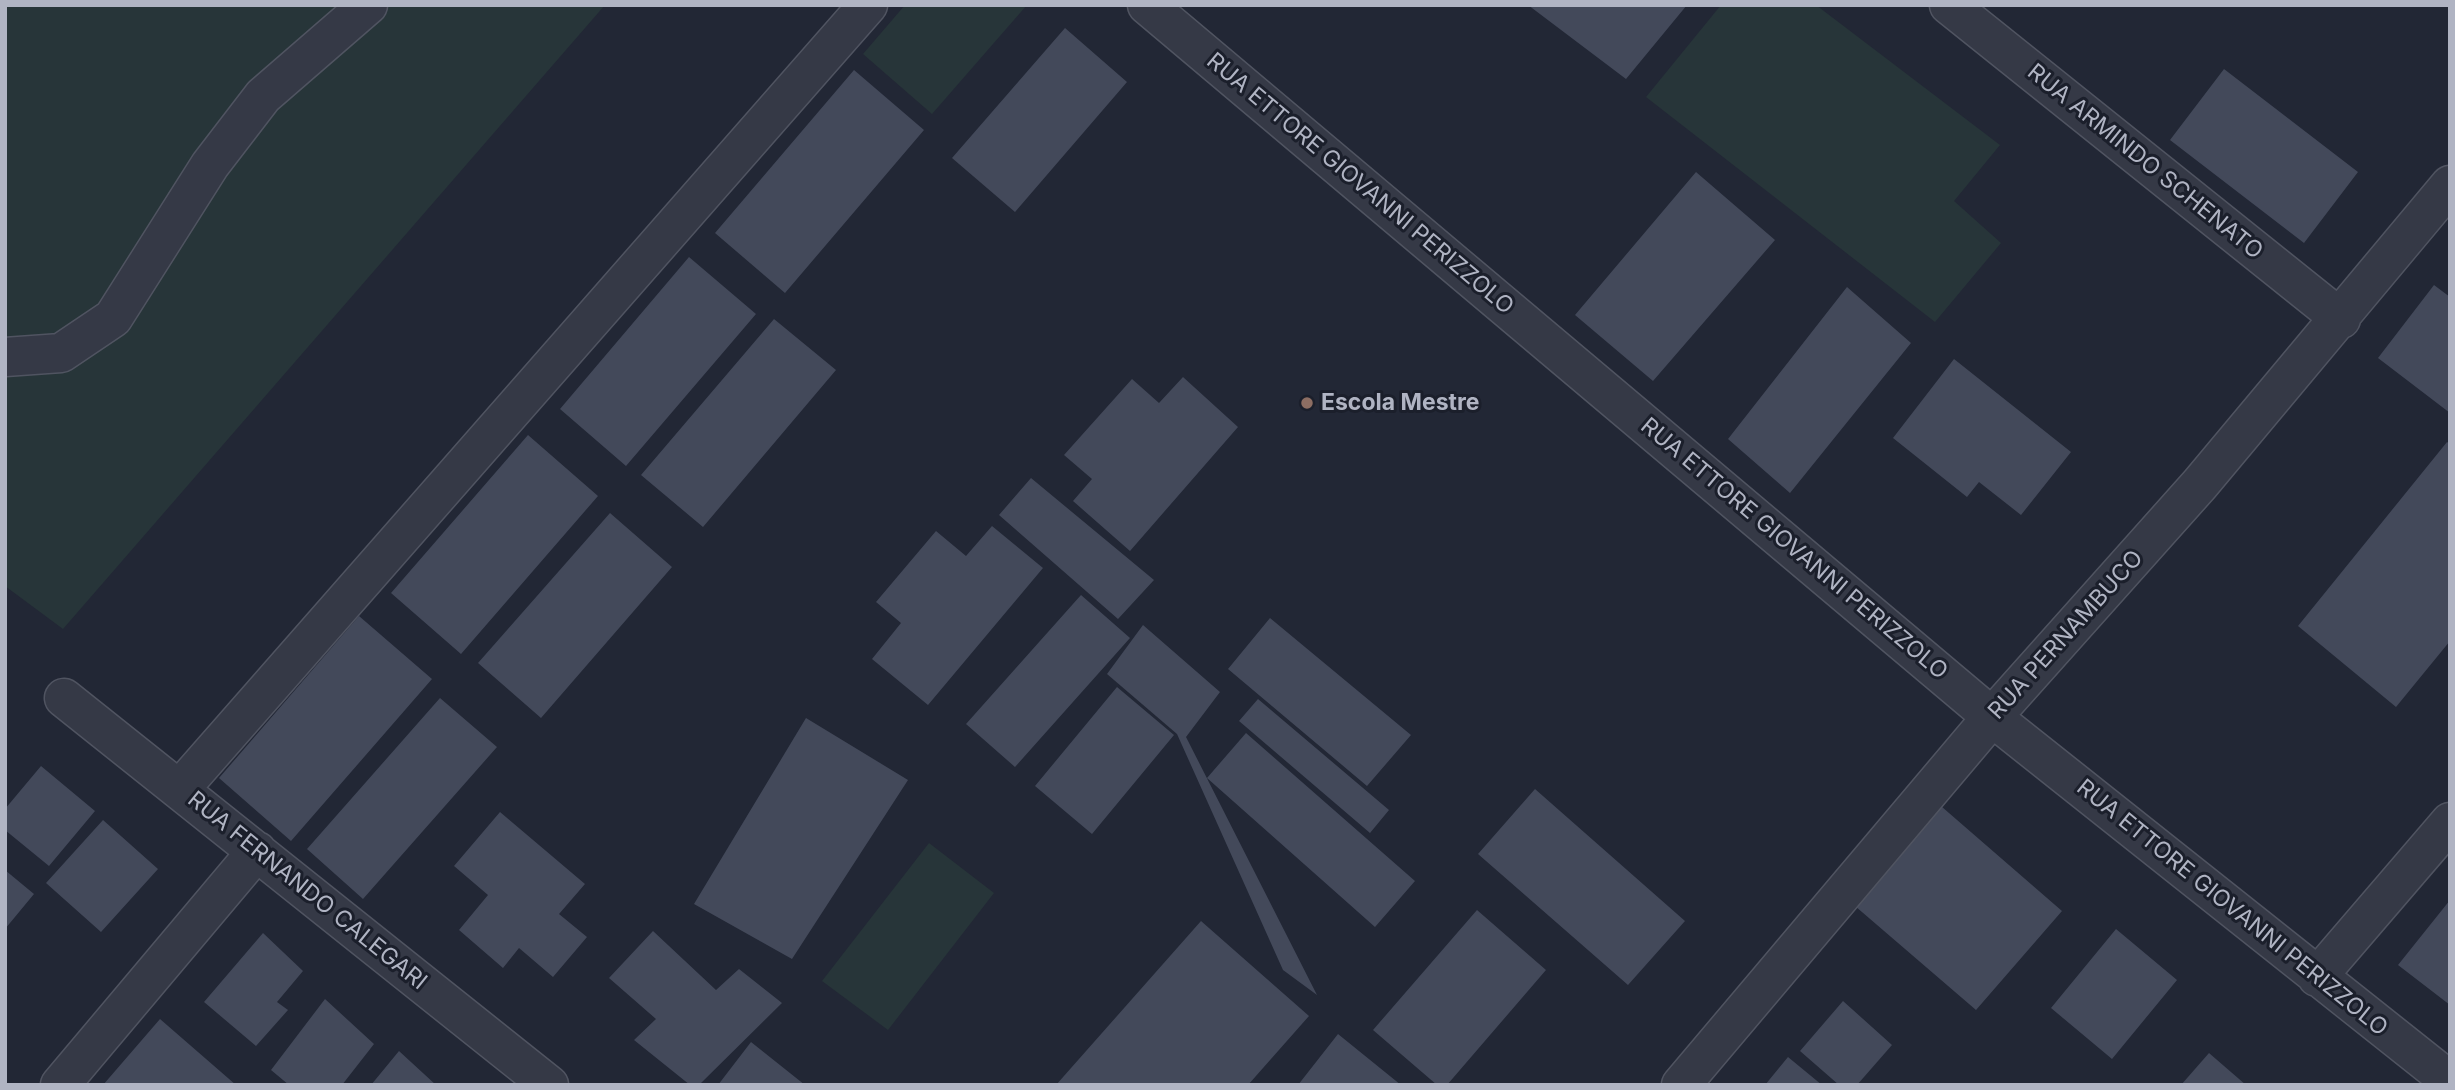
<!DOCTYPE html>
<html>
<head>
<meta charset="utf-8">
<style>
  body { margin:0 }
  #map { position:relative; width:2455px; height:1090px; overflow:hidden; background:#222735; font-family:Inter,sans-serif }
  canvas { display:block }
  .frame { position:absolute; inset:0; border:7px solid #b0b4c3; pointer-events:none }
</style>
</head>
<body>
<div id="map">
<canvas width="2455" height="1090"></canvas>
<div class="frame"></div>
</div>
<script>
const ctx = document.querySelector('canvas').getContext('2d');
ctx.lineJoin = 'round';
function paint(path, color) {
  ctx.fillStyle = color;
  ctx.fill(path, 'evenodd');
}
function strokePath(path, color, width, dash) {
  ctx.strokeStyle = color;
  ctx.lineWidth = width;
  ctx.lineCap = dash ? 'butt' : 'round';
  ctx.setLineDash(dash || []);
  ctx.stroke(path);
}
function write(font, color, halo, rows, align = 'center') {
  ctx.font = font + ' Inter,sans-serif';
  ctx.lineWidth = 6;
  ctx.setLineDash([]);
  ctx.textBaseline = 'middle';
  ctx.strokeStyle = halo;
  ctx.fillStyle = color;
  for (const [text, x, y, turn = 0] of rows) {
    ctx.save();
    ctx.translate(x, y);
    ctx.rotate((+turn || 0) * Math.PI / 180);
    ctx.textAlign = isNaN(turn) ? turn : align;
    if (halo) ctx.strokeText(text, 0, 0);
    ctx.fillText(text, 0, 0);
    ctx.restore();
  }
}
paint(new Path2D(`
  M5,5H605L63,629L5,586Z
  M905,5H1027L932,114L863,54Z
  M1721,5H1816L2000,145L1954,201L2001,243L1935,322L1646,97Z
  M929,843L994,893L888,1030L822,981Z`), '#273539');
paint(new Path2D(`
  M1528,5H1687L1626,79Z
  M1065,28L1127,82L1015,212L952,158Z
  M2224,69L2358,172L2304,243L2170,140Z
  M854,70L924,130L785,293L715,233Z
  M1696,172L1775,240L1653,381L1575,315Z
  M689,257L756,314L626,466L560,409Z
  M2434,285L2450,297V413L2378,358Z
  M1847,287L1911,343L1790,493L1728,439Z
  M774,319L836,370L703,527L641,475Z
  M1954,359L2071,452L2021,515L1979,482L1967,497L1893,438Z
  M1183,377L1238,427L1130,551L1073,501L1092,479L1064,455L1132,379L1159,403Z
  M528,435L598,496L461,654L391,593Z
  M2447,442L2450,444V641L2396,707L2298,626Z
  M1031,478L1154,580L1118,619L999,515Z
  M610,513L672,567L541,718L478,663Z
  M992,526L1043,568L928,705L872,659L901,623L876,602L936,531L966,556Z
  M1081,595L1130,638L1015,767L966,724Z
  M359,616L432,679L291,841L219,778Z
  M1270,618L1411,735L1367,786L1228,669Z
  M1143,625L1220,692L1186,737L1317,995L1283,970L1177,734L1107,674Z
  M1117,687L1174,735L1092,834L1035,786Z
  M440,698L497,747L363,899L307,849Z
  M1258,699L1389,810L1370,833L1239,721Z
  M806,718L908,780L792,959L694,904Z
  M1246,733L1415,881L1375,927L1207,778Z
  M41,766L95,811L49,866L5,830V809Z
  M1535,789L1685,921L1628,985L1478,854Z
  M1934,800L2062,911L1976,1010L1848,900Z
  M500,812L585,884L559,914L587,937L553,977L519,948L503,968L459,930L488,895L454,866Z
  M103,820L158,869L101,932L46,883Z
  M5,870L34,894L5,929Z
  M2450,900V1005L2398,965Z
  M1477,910L1546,970L1447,1085H1437L1373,1030Z
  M1201,921L1309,1016L1248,1085H1056Z
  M2116,929L2177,980L2112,1059L2051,1008Z
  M653,931L716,990L739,969L782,1003L699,1085H690L634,1040L656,1019L609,978Z
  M263,933L303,971L277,1002L288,1010L256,1046L204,1002Z
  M325,999L374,1044L342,1085H289L271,1070Z
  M1843,1001L1892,1045L1857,1085H1839L1800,1051Z
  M160,1019L236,1085H103Z
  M1338,1034L1401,1085H1298Z
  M751,1042L805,1085H718Z
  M399,1051L436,1085H371Z
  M2209,1053L2246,1085H2181Z
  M1788,1057L1822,1085H1765Z`), '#43495a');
const minor = new Path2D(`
  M1147,5L1992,717L2450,1081
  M1949,5L2341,319
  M5,357L61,353L113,318L210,165L263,96L368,5
  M64,698L549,1085
  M180,789L868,5
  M2317,977L2450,822
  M60,1085L257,851
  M1681,1085L1992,717L2200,484L2450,185`);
strokePath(minor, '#505461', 41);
strokePath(minor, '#353946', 38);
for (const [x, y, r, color] of [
  [1307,403,7,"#8d6e63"]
]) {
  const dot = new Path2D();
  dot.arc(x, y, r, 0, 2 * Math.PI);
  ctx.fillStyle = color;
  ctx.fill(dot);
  strokePath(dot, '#1b1f2b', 2.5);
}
write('23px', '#b0b4c3', '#1b1f2b', [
  ["RUA ARMINDO SCHENATO",2145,162,39],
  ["RUA ETTORE GIOVANNI PERIZZOLO",1360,184,40],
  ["RUA ETTORE GIOVANNI PERIZZOLO",1794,549,40],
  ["RUA PERNAMBUCO",2066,635,-48],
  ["RUA FERNANDO CALEGARI",307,891,39],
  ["RUA ETTORE GIOVANNI PERIZZOLO",2232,908,39]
]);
write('bold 23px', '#b0b4c3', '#1b1f2b', [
  ["Escola Mestre",1321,403]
], 'left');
</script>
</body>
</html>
